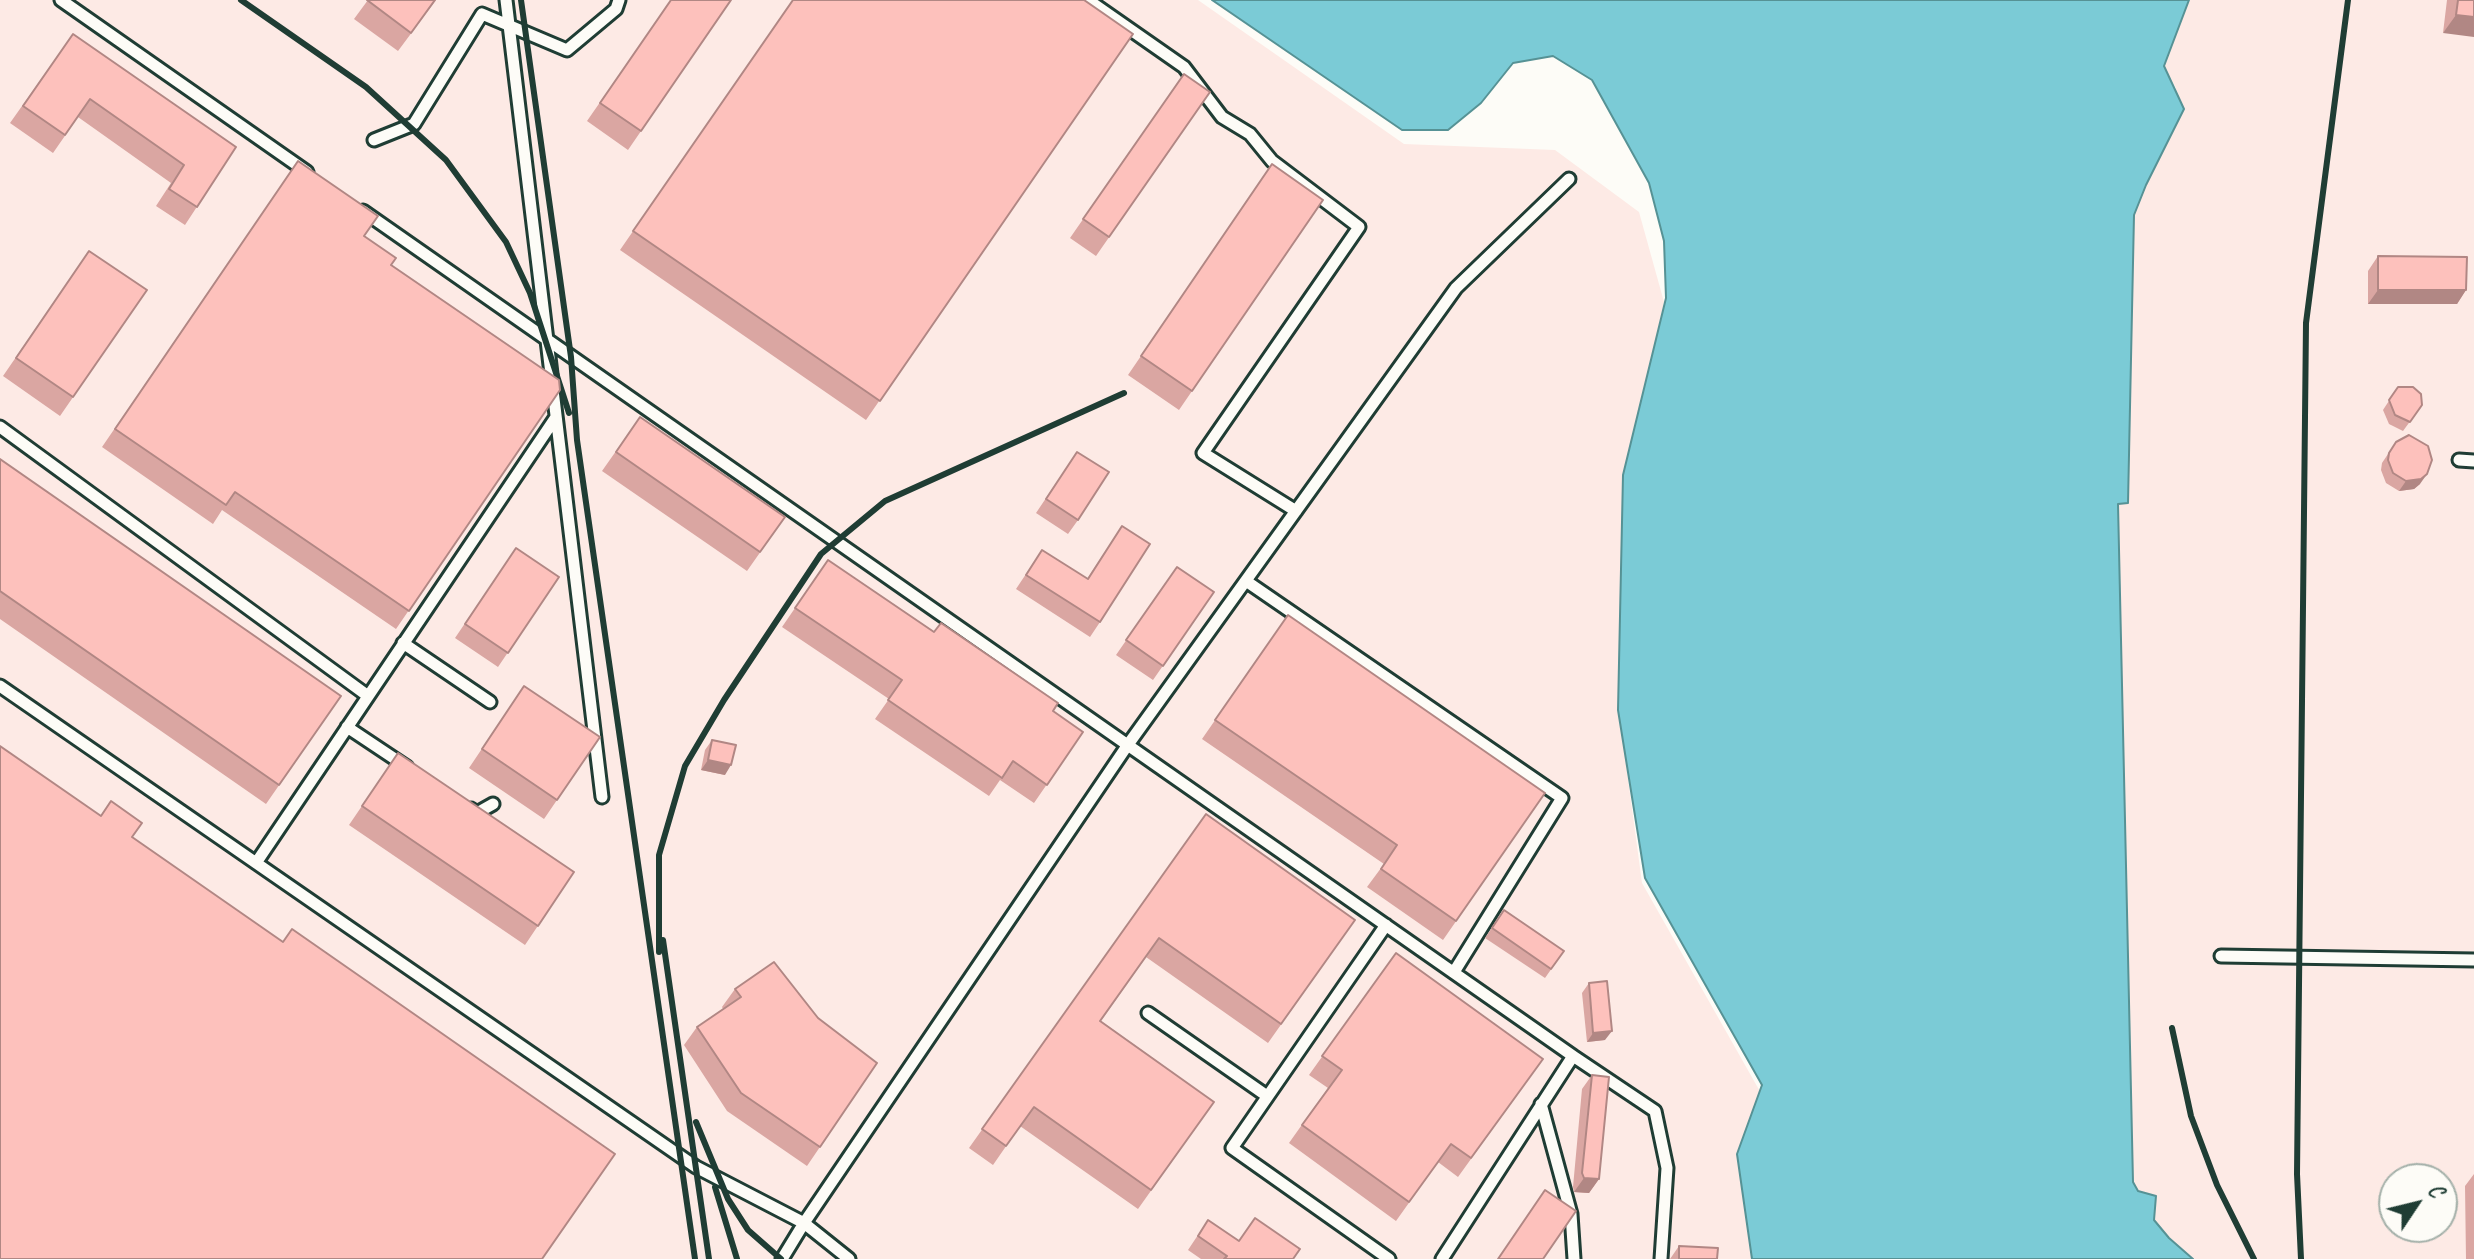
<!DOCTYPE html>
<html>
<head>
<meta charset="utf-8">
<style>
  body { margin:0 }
  #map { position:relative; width:2474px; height:1259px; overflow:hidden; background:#fdfcf7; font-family:Caveat,sans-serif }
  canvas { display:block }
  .north { position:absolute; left:2378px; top:1163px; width:80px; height:80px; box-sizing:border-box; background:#fdfcf7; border:2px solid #a4b0a9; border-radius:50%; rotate:55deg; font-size:22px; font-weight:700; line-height:32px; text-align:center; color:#1f3d34 }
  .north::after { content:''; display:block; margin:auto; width:28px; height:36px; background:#1f3d34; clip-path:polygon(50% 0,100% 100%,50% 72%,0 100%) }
</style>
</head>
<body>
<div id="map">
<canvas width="2474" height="1259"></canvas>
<div class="north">С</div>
</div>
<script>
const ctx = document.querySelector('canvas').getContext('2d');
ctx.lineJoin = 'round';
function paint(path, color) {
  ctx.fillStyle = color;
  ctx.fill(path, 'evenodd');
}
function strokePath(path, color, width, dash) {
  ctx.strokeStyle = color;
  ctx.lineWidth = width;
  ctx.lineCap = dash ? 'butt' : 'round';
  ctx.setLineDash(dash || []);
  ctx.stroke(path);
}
paint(new Path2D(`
  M0,0H1198L1404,144L1555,150L1639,212L1664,302L1625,476L1619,712L1642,883L1762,1095L1737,1156L1753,1259H0Z
  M2189,0H2474V1259H2193L2169,1238L2154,1220L2133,1182L2118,503L2128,502L2134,215L2176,88L2164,66ZM2394,1179H2442V1227H2394Z`), '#fdeae5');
const water = new Path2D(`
  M1212,0H2189L2164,66L2184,109L2146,185L2134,215L2128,503L2118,504L2133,1182L2138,1191L2156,1196L2154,1220L2169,1238L2193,1259H1752L1737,1154L1762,1085L1645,878L1618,710L1623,475L1666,298L1664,241L1649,183L1592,80L1553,56L1513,63L1481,103L1448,130H1402Z`);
paint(water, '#7bcbd6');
strokePath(water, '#569295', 2);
const service = new Path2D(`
  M61,0L307,172
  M506,0L602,797
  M1088,0L1184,67L1222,117L1250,134L1272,161L1359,227L1203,453L1296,511
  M374,140L414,124L482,14L567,50L616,9L619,0
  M363,211L1573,1056L1442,1259
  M0,427L368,696
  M2459,460L2474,461
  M1246,581L1562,798L1454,972
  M403,643L490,702
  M0,686L696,1167L804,1223L849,1259
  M347,727L407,767
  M471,809L477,813L493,804
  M256,863L556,417
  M1386,925L1232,1148L1389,1259
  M2221,956L2474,960
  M1148,1013L1267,1096
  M1573,1056L1655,1111L1667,1168L1661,1259
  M1541,1104L1571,1214L1574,1259
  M782,1259L804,1223L1127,746L1456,288L1569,179`);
strokePath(service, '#1f3d34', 17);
strokePath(service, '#fdfcf7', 11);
strokePath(new Path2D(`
  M241,0L366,87L446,160L506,242L530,293L569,413
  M521,0L571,357L577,440L695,1259
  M663,940L709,1259
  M659,952V855L685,766L724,700L821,554L885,501L1124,393
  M2172,1028L2191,1116L2217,1185L2254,1259
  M696,1122L728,1199L748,1230L781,1259
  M715,1187L737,1259
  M2301,1259L2297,1174L2306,323L2348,0`), '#1f3d34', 6);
paint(new Path2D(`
  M368,0H436L398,51L354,19Z
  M671,0H731L628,150L587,121Z
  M793,0L1133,34L866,420L620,250Z
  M2447,0H2474L2443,33Z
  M73,34L236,147L185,225L156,206L171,183L78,117L53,153L10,123Z
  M1184,74L1210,92L1096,256L1070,238Z
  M298,161L364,236L391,265L560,390L396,629L222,510L213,524L102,447Z
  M1272,164L1323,200L1179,410L1128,375Z
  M89,251L147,290L60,416L3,376Z
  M2378,256L2466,290L2457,304H2368V271Z
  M2398,387L2422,405L2403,431L2389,424L2383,410Z
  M640,417L785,517L747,571L602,471Z
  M2396,442L2420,484L2414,489L2399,491L2386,483L2381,470L2382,463Z
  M1077,452L1078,520L1068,534L1036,513Z
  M0,459L341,696L266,804L0,619Z
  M1122,526L1100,622L1090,637L1016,589L1042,550L1087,579Z
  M516,548L559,577L498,667L455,638Z
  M828,560L1083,732L1034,803L1000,780L989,796L875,719L889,699L782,627Z
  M1177,567L1214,592L1153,680L1116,655Z
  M1288,615L1545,793L1443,940L1367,887L1384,864L1202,739Z
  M524,686L600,737L544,819L469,768Z
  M712,740L725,775L701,770L705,750Z
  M398,753L574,872L525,945L349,825Z
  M1206,814L1355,920L1268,1043L1146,957L1101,1021L1214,1102L1138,1209L1020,1126L993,1165L969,1148Z
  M1504,910L1564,951L1545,978L1485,938Z
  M1396,953L1543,1059L1458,1177L1438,1162L1396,1221L1289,1143L1328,1088L1309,1075Z
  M1589,983L1605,1040L1587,1042L1582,993Z
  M735,989L818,1018L877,1063L807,1166L727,1111L684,1045L697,1027L723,1009L722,1007Z
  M1592,1075L1599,1179L1589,1193L1574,1192L1573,1187L1582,1089Z
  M2474,1174V1259H2466L2465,1186Z
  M1208,1220L1239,1241L1293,1259H1201L1188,1250Z
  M1679,1246L1717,1259H1670Z`), '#daa6a2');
paint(new Path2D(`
  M2456,15L2474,17V37L2443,33Z
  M2378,290H2466L2457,304H2368Z
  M2427,474L2420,484L2414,489L2399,491L2406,481Z
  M708,760L731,765L725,775L701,770Z
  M1612,1031L1605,1040L1587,1042L1593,1033Z
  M1584,1178L1599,1179L1589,1193L1574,1192Z`), '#b18784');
const building = new Path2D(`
  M367,0H435L411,33Z
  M671,0H731L641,131L600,103Z
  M793,0H1084L1133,34L880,401L633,231Z
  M2458,0H2474V17L2456,15Z
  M73,34L236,147L197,207L169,189L184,165L90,99L65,135L23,106Z
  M1184,74L1210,92L1109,237L1083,219Z
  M298,161L378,216L364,236L396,258L391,265L559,380L560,390L409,611L235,492L226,505L115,429Z
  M1272,164L1323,200L1192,391L1141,356Z
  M89,251L147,290L73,397L16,358Z
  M2378,256L2467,257L2466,290H2378Z
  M2398,387H2413L2421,394L2422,405L2410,422L2395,415L2389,400Z
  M640,417L785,517L760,552L616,452Z
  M2409,435L2428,446L2432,460L2427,474L2421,479L2406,481L2393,473L2388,460L2389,453L2396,442Z
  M1077,452L1109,472L1078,520L1046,499Z
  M0,459L341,696L279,785L0,591Z
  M1122,526L1150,544L1100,622L1026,575L1042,550L1088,579Z
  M516,548L559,577L508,653L465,624Z
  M828,560L934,632L941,623L1058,703L1053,711L1083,732L1047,785L1013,761L1002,778L888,700L902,680L795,608Z
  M1177,567L1214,592L1163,666L1126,640Z
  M1288,615L1545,793L1456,921L1381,869L1397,845L1215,720Z
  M524,686L600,737L557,800L482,749Z
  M712,740L736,745L731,765L708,760Z
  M0,746L101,816L111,801L142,823L132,837L283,942L292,929L615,1154L542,1259H0Z
  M398,753L574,872L538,926L362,806Z
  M1206,814L1355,920L1281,1024L1159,938L1100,1021L1214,1102L1151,1190L1034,1107L1006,1146L982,1129Z
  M1504,910L1564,951L1551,969L1492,928Z
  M1396,953L1543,1059L1471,1158L1451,1144L1409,1202L1302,1125L1342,1070L1322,1056Z
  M774,962L818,1018L877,1063L820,1147L741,1093L697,1027L741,997L735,989Z
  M1607,981L1612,1031L1593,1033L1589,983Z
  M1592,1075L1609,1077L1599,1179L1584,1178L1582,1173Z
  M1545,1190L1576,1211L1543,1259H1498Z
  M1255,1218L1300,1249L1293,1259H1224L1227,1256L1198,1236L1208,1220L1239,1241Z
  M1679,1246L1718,1248L1717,1259H1679Z`);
paint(building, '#fdc1bc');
strokePath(building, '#b18784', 2);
</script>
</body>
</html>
